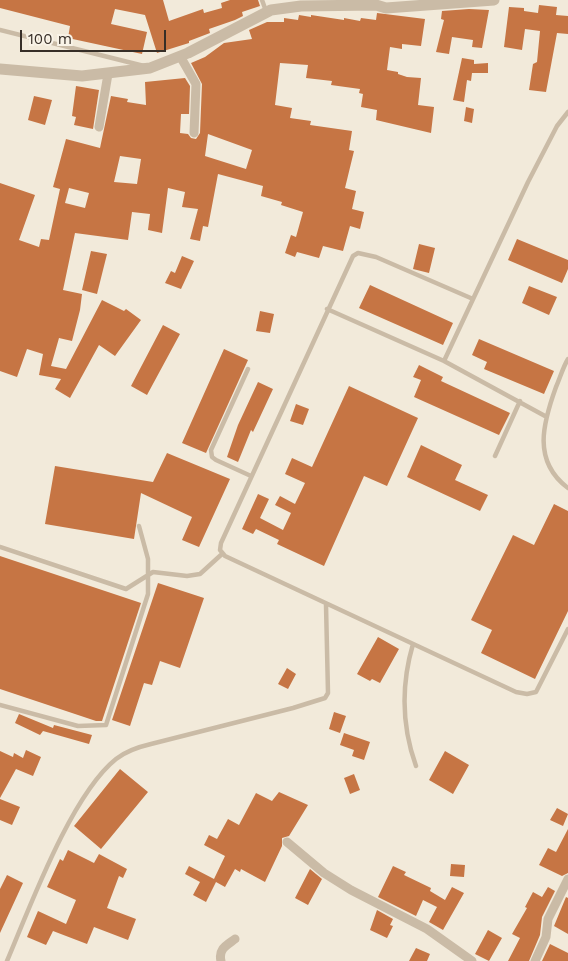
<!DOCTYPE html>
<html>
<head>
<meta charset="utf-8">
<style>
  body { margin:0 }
  #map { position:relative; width:568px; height:961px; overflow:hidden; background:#f2eada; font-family:"Work Sans",sans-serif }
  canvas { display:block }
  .scale { position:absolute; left:20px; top:30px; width:146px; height:22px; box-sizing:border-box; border:2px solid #362e27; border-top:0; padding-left:6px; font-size:15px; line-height:18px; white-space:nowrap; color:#362e27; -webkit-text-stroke:4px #f9f3e7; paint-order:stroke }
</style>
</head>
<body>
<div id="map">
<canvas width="568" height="961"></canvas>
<div class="scale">100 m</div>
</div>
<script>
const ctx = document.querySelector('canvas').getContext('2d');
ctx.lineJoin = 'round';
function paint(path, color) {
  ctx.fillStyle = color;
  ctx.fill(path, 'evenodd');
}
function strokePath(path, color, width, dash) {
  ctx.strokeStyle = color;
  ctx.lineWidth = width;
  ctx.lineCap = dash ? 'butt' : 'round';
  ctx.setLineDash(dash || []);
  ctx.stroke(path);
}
paint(new Path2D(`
  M0,0H163L169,21L203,9L204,13L222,8L221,3L230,0H258L260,6L242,12L243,16L235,20L209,29L210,33L189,41V43L157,53L145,15L115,9L111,24L147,32L142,54L68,38L70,26L0,8Z
  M539,5L557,7L556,15L568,16V34L557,33L546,92L529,90L533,64L537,62L540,31L525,29L522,50L504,47L509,7L524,8V11L538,13Z
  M469,9L489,10L482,48L472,47L473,40L452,37L449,54L436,52L444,20L441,19L442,11Z
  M377,13L425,19L421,46L402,44V49L390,47L387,70L398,72V74L407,77L421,78L418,105L434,107L431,133L376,120L377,110L361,107L363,94L359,93L360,89L331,85L332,81L306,78L308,65L280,63L275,105L292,108L290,118L311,121L310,125L352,131L349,150L354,151L345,188L356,191L352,209L364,212L360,229L350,226L343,251L323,246L319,258L297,252L295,257L285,253L291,235L296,237L303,212L281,205L282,202L261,196L263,186L218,174L208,227L203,226L200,241L190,239L198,209L182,207L185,192L168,188L162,233L148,230L150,214L132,212L128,240L75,233L63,290L82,294L80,310L72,341L59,338L51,366L66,369L102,300L124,311L126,309L141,320L115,356L99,345L70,398L55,389L61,379L39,375L43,354L27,349L17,377L0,371V183L35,195L19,240L39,247L41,239L49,240L60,189L53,187L66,139L100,148L111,96L128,99L127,102L146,105L145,82L185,78L190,86L189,114H181L180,133L188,134L191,138L196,139L200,133L202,84L191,63L205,57L224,43L252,39L249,30L267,22H284V18L298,20L299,15L311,17V15L344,20V18L360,21L361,18L376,20ZM208,134L252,150L246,169L205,156ZM120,156L141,159L137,184L114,182ZM69,188L89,193L85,208L65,203Z
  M462,58L474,60V64L488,63V73H472L471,81L467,80L464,102L453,100Z
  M76,86L99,90L93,129L74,125L76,117L72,116Z
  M34,96L52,100L45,125L28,120Z
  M466,107L474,109L472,123L464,121Z
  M517,239L568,260V269L562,283L508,260Z
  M419,244L435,248L429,273L413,269Z
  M91,251L107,254L97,294L82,290Z
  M182,256L194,261L181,289L165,283L171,271L175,273Z
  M370,285L453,323L443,345L359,308Z
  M529,286L557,297L549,315L522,303Z
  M260,311L274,314L270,333L256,331Z
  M163,325L180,334L147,395L131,386Z
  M479,339L554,371L544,394L484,369L487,362L472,355Z
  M224,349L248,360L206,453L182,443Z
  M419,365L443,377L441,381L510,413L499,435L414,397L421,380L413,377Z
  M258,382L273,389L253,432L251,430L238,462L227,457L238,425Z
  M349,386L418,418L387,486L364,476L324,566L277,544L279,540L256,529L253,534L242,529L258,494L269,499L260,518L283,530L291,513L275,505L280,496L295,504L305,483L285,474L292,458L312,467Z
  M296,404L309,409L303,425L290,421Z
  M421,445L462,465L455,480L488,495L480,511L407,477Z
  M167,453L230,479L199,547L182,540L192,517L141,493L134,539L45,524L55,466L153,482Z
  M554,504L568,511V611L535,679L481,653L492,630L471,620L513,535L534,545Z
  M0,556L141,603L102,721H96L0,689Z
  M158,583L204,598L180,668L160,661L152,685L144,683L130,726L112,720Z
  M378,637L399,649L380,683L372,679L370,681L357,674Z
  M287,668L296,674L288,689L278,684Z
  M334,712L346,716L340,733L329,729Z
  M19,714L53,728L54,725L92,735L89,744L43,731L40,735L15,723Z
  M344,733L370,742L364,760L352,756L354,750L340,745Z
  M26,750L41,757L33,776L16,769L0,798V751L13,757L14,753L23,758Z
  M445,751L469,765L453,794L429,780Z
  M120,769L148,792L101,849L74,826Z
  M354,774L360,790L350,794L344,778Z
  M279,792L308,805L289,836L282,838V846L265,882L241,869L240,872L235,869L225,887L216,882L206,902L193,895L200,882L185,874L189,866L214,879L225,856L204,845L209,835L217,839L228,819L239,825L256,793L272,801Z
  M0,799L20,807L12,825L0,820Z
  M557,808L568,814L563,826L550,820Z
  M568,829V873L562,876L539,865L548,848L556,852Z
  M68,850L94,863L99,854L127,869L123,878L119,876L107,908L136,919L128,940L94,927L87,944L53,931L46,945L27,937L38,911L66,924L76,900L47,887L60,859L63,861Z
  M451,864L465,865L464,877L450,876Z
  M393,866L406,872L404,875L431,888L430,891L445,900L452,887L464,893L443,930L429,922L437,907L423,900L416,916L378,897Z
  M310,869L322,879L308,905L295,898Z
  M7,875L23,883L0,933V889Z
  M548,887L555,891L542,917L540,935L529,961H508L520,938L512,934L527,908L525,907L533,892L542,897Z
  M566,897L568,898V934L554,926Z
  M377,910L393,919L390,925L393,926L387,938L370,930Z
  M488,930L502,938L489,961L475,954Z
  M550,944L568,953V961H542Z
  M416,948L430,954L427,961H409Z`), '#c67544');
strokePath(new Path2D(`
  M262,0L266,11
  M0,30L144,66
  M473,299L376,257L358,253L353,256L221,543L220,550L225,556L516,692L527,694L536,692L568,629
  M327,309L444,361
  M568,359C563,367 560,378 556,387C543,423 532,461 568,488
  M248,369L211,450L212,457L216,460L251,476
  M545,416L444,361L528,182L557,126L568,112
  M495,456L520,401
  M0,547L126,589L153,572L187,576L200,574L222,554
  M413,644C401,685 402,727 416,766
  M0,705L78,726L106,725L148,594V559L139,526
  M7,961C30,907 71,795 116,759C126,751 138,747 151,744L293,708L325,698L328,693L326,605`), '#cabba6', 4.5);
strokePath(new Path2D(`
  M180,56L196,84L194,133
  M99,127L108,74
  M287,842L324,873L351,890L427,929L472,961
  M221,961C218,949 227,945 235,939
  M535,961L546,937L548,919L568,879`), '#cabba6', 9);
strokePath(new Path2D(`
  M0,69L82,76L150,68L188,53L271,10L301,6L376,5L386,8L494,0`), '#cabba6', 11);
</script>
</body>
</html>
